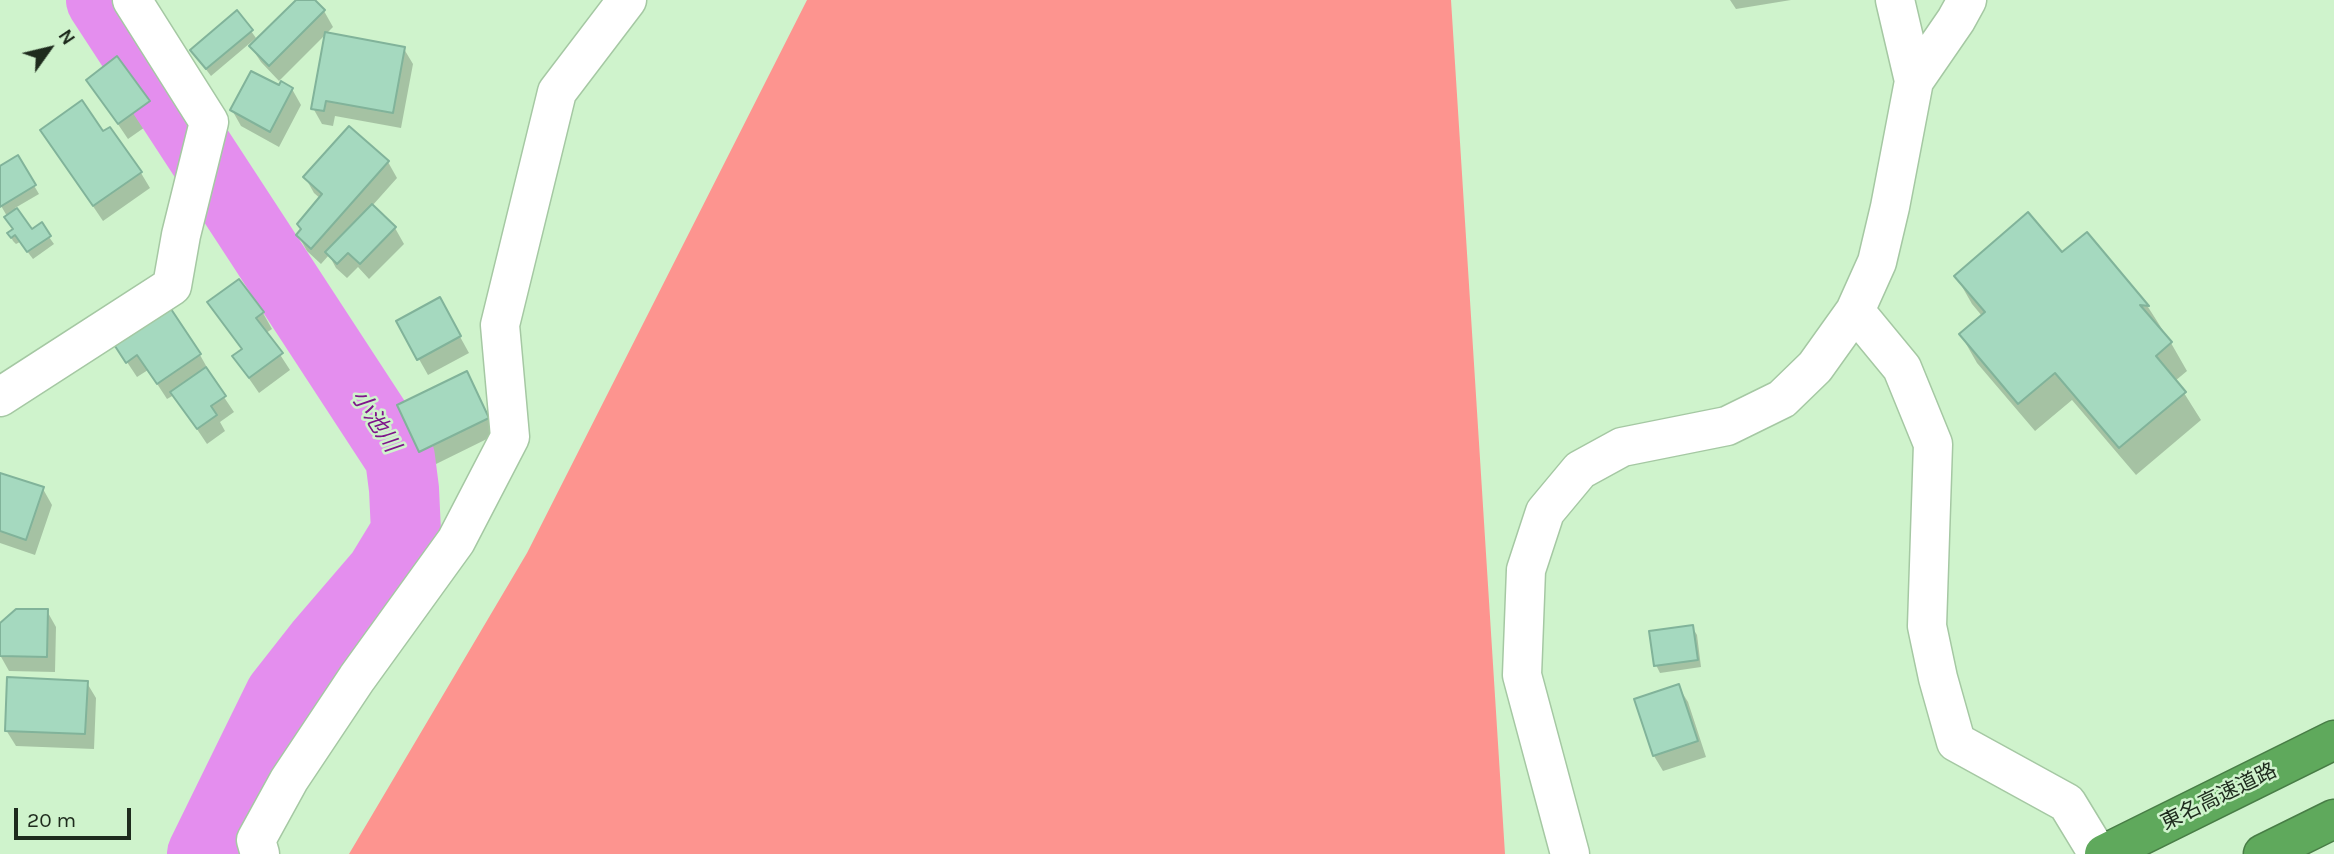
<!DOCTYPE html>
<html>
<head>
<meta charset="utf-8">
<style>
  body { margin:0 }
  #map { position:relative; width:2334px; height:854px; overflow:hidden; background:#cff3cc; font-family:Karla,sans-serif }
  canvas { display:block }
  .north { position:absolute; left:14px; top:14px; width:70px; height:70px; -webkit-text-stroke:5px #cff3cc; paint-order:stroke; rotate:56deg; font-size:19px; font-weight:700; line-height:28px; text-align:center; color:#1e2b1d }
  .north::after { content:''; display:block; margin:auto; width:24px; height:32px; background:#1e2b1d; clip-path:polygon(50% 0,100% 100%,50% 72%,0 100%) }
  .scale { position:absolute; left:14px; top:808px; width:117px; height:32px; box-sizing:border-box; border:4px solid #1e2b1d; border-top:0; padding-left:9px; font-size:21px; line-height:24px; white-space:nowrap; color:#1e2b1d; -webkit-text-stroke:5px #cff3cc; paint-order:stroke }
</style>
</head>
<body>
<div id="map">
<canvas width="2334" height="854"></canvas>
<div class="north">N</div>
<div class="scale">20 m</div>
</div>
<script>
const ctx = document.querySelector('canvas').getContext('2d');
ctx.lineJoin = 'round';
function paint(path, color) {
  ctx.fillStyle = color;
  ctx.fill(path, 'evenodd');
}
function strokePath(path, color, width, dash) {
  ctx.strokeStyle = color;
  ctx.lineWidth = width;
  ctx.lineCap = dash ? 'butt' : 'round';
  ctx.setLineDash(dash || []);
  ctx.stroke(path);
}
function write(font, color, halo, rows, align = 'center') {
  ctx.font = font + ' Karla,"Noto Sans JP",sans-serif';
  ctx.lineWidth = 5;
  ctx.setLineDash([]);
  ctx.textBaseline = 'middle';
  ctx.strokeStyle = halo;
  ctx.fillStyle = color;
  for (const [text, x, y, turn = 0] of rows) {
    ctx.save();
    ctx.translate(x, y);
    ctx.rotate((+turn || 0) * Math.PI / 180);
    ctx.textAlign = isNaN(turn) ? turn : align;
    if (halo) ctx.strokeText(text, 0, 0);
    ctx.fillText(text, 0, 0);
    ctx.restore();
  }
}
paint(new Path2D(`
  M807,0H1451L1505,854H349L527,553Z`), '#fd948f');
paint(new Path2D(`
  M298,0H313L324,11L333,27L279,81L261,62L251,47Z
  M1730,0H1791L1736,9Z
  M251,31L256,38L211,76L192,51Z
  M404,49L413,64L401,128L335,116L333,126L322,124L313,108Z
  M88,80L148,102L158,118L128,139Z
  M279,88L292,89L301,105L279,147L241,126L232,110Z
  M42,131L103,134L141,173L150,188L103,221Z
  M17,157L39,194L15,208L31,232L49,237L54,244L33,259L20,242L16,244L13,241L9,233L15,230L0,204V168Z
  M388,162L397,178L372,206L395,228L404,244L369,279L358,267L347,278L336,268L329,255L321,264L307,251L298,235L321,199L314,193L305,177Z
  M2087,234L2148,307L2171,343L2187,371L2175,381L2184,393L2201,420L2136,475L2072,400L2035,431L1977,363L1961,335L1982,316L1972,304L1956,276L2062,255Z
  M209,303L263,313L272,329L266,333L290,370L259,393L234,357L243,350Z
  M168,308L200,355L209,371L207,372L234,412L220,422L225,431L207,444L174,395L167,399L148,370L137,377L125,359Z
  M448,315L469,353L428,375L398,322Z
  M475,389L497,434L430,467L421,451Z
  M0,475L43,489L52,505L35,555L0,543Z
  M47,611L56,627L55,672L9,671L0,655Z
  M1692,627L1697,635L1701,667L1660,673L1656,665Z
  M87,683L96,698L94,749L16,746L6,730Z
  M1678,686L1688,702L1706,757L1663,771L1654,756L1636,701Z`), '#0003');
strokePath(new Path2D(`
  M101,0L400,458L404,489L406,532L381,573L320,644L280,695L202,854`), '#e48eee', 70);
const building = new Path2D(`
  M296,0H315L325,10L269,66L249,46Z
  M237,10L253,30L206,69L190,50Z
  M325,32L405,47L393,113L326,101L324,111L311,109Z
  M117,56L150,101L118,124L86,80Z
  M251,71L279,85L281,81L293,88L270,132L230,110Z
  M82,100L103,131L110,127L142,172L93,206L40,130Z
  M349,126L389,161L311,249L296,235L301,229L297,224L322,194L303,177Z
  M18,155L36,185L0,207V166Z
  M372,204L396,227L360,264L348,253L337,264L325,252Z
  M17,208L32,229L42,222L51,236L27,252L15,235L11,238L7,233L13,229L4,217Z
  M2028,212L2062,252L2087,232L2149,306L2140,305L2172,342L2156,356L2186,392L2119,448L2055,373L2018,404L1959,334L1985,312L1954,276Z
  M239,279L264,312L256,318L283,353L249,378L232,356L242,349L207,302Z
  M440,297L461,336L417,360L396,321Z
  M169,306L201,354L157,384L137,355L126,363L113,343Z
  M206,367L226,396L211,406L217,415L197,429L170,392Z
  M467,371L489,418L419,452L397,405Z
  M0,473L44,487L26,540L0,531Z
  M16,609H48L47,657L0,656V623Z
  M1693,625L1698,660L1654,666L1649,631Z
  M7,677L88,681L85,734L5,731Z
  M1679,684L1698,741L1653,756L1634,699Z`);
paint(building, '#a5d9bf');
strokePath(building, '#81b39a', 2);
const minor = new Path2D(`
  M1914,81L1956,20L1967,0
  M1855,311L1902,368L1933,444L1927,626L1938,678L1956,742L2067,803L2098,854
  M0,397L172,286L181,235L209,122L132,0
  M260,854L256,840L289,780L357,678L456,541L510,437L500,325L557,92L627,0
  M1570,854L1522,675L1526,570L1545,512L1580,470L1622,447L1727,426L1782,399L1815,367L1855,311L1877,262L1890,207L1914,81L1895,0`);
const highway = new Path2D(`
  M2104,854L2334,740
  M2263,854L2334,819`);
strokePath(minor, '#a5c8a3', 41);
strokePath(highway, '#487d46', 41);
strokePath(minor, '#fff', 38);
strokePath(highway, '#5fa95c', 38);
write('21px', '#1e2b1d', '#cff3cc', [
  ["東名高速道路",2219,797,-26]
]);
write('italic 23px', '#7e148a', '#cff3cc', [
  ["小池川",375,421,57]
]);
</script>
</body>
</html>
